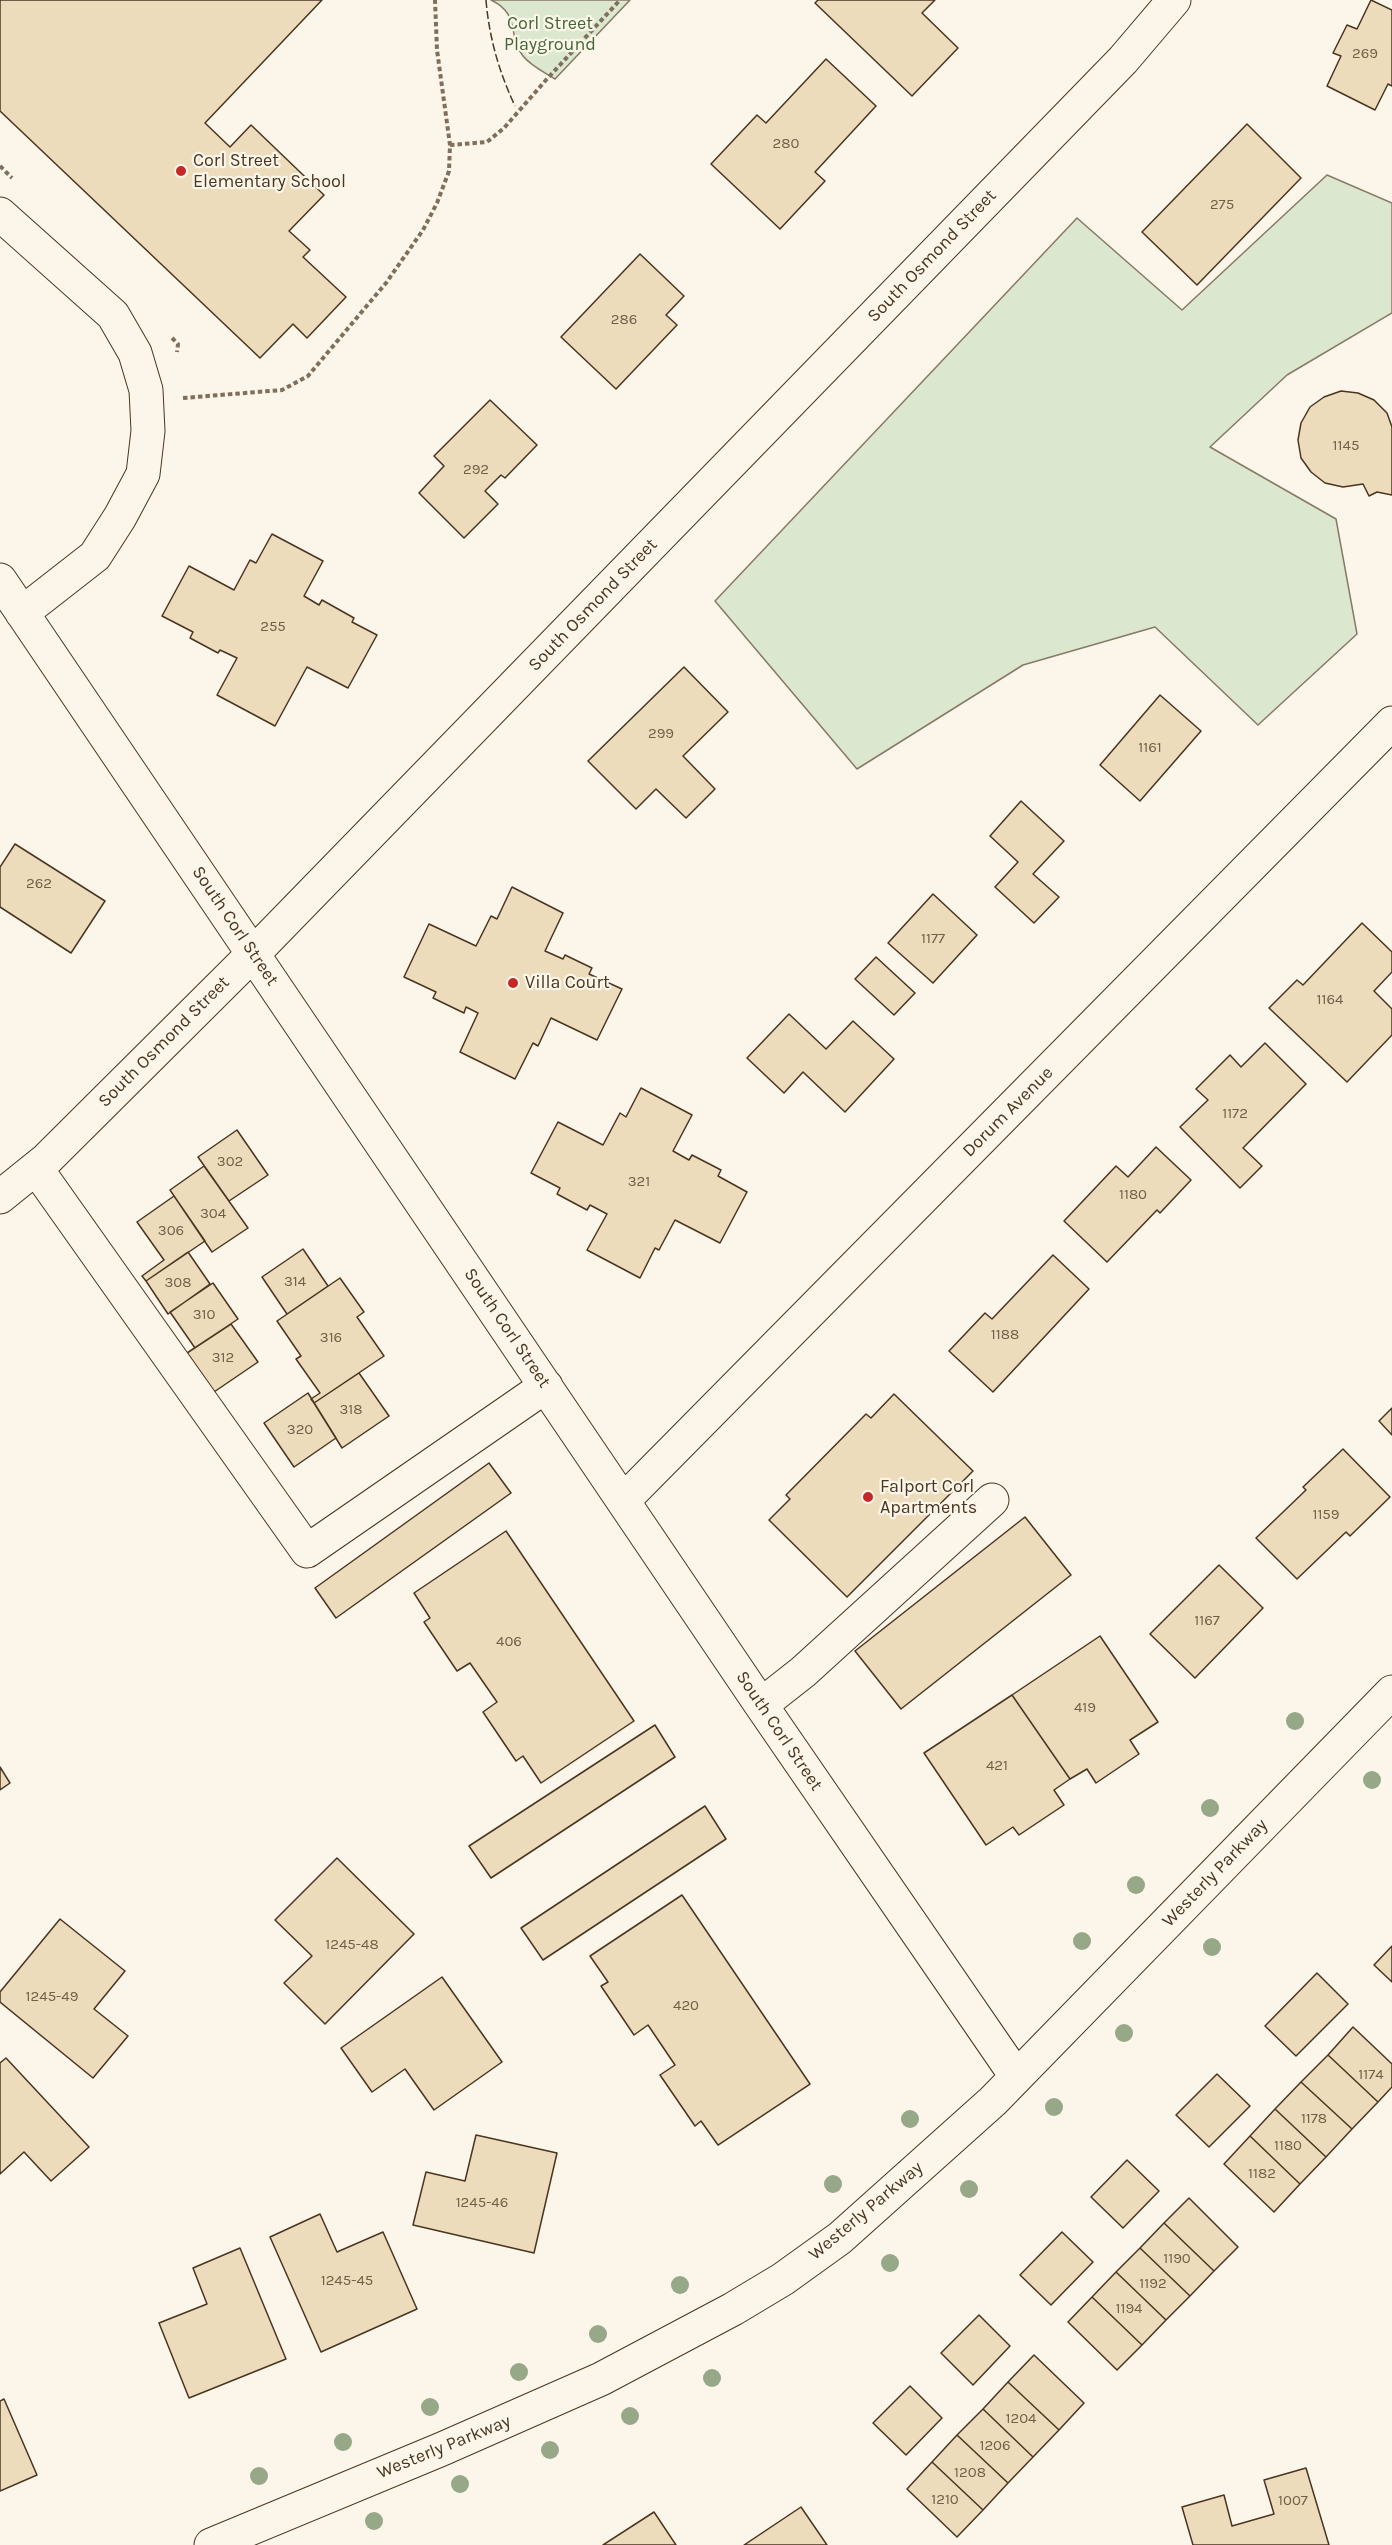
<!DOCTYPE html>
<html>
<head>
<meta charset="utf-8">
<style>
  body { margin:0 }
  canvas { display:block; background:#fbf6e9 }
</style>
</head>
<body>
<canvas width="1392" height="2545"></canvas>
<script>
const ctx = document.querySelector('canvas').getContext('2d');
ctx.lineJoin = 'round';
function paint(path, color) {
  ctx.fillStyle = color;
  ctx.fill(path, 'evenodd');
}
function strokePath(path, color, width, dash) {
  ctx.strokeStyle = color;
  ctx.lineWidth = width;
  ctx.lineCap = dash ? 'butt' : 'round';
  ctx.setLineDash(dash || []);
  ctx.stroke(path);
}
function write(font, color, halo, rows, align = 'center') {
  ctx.font = font + ' Karla,sans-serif';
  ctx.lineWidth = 4.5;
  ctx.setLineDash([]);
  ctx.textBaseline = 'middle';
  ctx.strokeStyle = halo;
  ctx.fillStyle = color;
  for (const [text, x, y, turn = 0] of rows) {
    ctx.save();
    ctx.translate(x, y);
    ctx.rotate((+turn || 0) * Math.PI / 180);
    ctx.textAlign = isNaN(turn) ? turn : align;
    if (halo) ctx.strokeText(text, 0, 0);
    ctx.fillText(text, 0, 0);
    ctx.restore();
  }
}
const green = new Path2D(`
  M491,0H630L555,79C544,72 531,66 523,56C507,36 521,14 491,0Z
  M1327,175L1392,203V313L1287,375L1210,447L1336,519L1357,634L1258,725L1155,627L1023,665L857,769L715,601L1077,218L1182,310Z`);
paint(green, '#dce7d0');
strokePath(green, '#887966', 1.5);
const building = new Path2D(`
  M0,0H322L205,123L230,147L251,125L324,195L289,231L310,250L303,257L346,297L307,338L293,324L260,358L0,111Z
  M818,0H935L922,13L958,48L912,96L815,3Z
  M1371,0L1392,10V86L1388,84L1375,110L1327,86L1341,56L1333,53L1347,25L1357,29Z
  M826,59L876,106L815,172L825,181L780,229L711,164L757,115L766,123Z
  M1247,124L1301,178L1197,285L1142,232Z
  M640,254L684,296L666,315L677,325L616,389L561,337Z
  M1341,391L1358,393L1374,400L1387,413L1392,427V495L1377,492L1369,496L1363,484L1343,487L1325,483L1311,472L1301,458L1298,440L1301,423L1310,407L1324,397Z
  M490,400L537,445L505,478L501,475L485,491L498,504L464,538L419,493L444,466L434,456Z
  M272,534L323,561L304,596L319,605L322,600L354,618L352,622L377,635L348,688L307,667L275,726L217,695L237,658L220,650L218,653L190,638L193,632L162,616L189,566L234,590L250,560L256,563Z
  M684,667L728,712L683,756L715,789L686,818L656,789L636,809L588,761Z
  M1160,695L1201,731L1140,801L1100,765Z
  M1021,801L1064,841L1033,874L1059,897L1034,923L995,887L1018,862L990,836Z
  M15,844L105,901L71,953L0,907V867Z
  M512,887L563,913L545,951L563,959L565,955L592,968L589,974L622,989L597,1040L551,1018L538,1046L533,1043L515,1079L460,1052L478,1013L466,1007L464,1013L433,998L436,992L404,977L429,924L476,946L491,916L497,919Z
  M933,894L977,935L933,983L888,943Z
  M1362,923L1392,952V972L1374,991L1392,1009V1035L1347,1082L1269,1008L1297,980L1303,985Z
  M876,957L915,993L894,1015L855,979Z
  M789,1014L826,1049L853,1021L894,1059L845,1112L803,1072L784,1093L747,1058Z
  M1265,1043L1306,1084L1243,1148L1262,1166L1240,1188L1180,1127L1208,1100L1196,1089L1230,1055L1241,1067Z
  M641,1088L692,1115L673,1151L689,1160L692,1155L721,1170L718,1176L747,1192L720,1243L675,1220L659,1250L655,1248L640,1278L587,1250L607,1214L590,1205L587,1210L557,1194L560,1188L531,1173L558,1122L603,1145L620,1113L626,1117Z
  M237,1130L268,1175L229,1201L198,1157Z
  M1156,1147L1191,1180L1160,1213L1157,1210L1107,1262L1064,1221L1116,1166L1128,1177Z
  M204,1166L248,1228L212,1252L170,1190Z
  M174,1196L205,1241L146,1281L142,1276L164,1260L137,1222Z
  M303,1249L328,1286L287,1314L262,1277Z
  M188,1252L210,1284L168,1314L146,1281Z
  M1053,1255L1089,1289L993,1392L949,1351L985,1313L992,1319Z
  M340,1278L364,1312L357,1317L384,1356L314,1403L311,1399L320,1393L296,1359L301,1356L277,1321Z
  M213,1283L238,1319L195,1348L170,1312Z
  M231,1324L258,1362L214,1392L187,1353Z
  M359,1373L389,1416L342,1448L314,1403Z
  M308,1393L336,1438L294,1467L264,1423Z
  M894,1394L973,1471L847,1597L769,1520L790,1499L786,1495L866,1414L871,1418Z
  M1392,1408V1435L1379,1421Z
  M1343,1449L1390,1497L1350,1536L1346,1532L1297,1579L1256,1538L1306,1490L1303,1487Z
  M489,1463L511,1493L336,1618L315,1588Z
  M1025,1517L1071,1575L901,1709L855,1651Z
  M506,1531L634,1721L541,1783L523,1756L516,1761L483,1712L497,1702L470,1663L457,1671L424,1622L430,1618L414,1593Z
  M1219,1565L1263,1608L1195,1678L1150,1634Z
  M1100,1636L1158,1722L1130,1740L1139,1754L1096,1783L1087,1769L1070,1779L1012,1695Z
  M1012,1695L1070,1779L1054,1790L1064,1805L1019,1835L1013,1827L986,1845L924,1753Z
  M655,1725L675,1757L491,1878L469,1846Z
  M0,1767L10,1783L0,1790Z
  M705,1806L726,1839L543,1960L521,1928Z
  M337,1858L414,1934L325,2024L284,1983L312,1956L275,1920Z
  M682,1895L810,2084L718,2145L701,2121L695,2126L660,2075L675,2065L648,2025L634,2035L601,1986L608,1982L590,1956Z
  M60,1919L125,1971L94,2009L128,2036L93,2078L0,2002V1992Z
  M1392,1946V1982L1374,1965Z
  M1317,1973L1348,2004L1296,2056L1265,2026Z
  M442,1977L502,2062L434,2110L405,2069L372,2092L341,2048Z
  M1353,2027L1392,2064V2087L1378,2102L1328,2055Z
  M1328,2055L1378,2102L1352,2129L1301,2082Z
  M6,2058L89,2147L51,2181L24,2152L0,2174V2063Z
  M1217,2074L1250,2106L1209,2147L1176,2115Z
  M1301,2082L1352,2129L1326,2157L1275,2109Z
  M1275,2109L1326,2157L1300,2184L1250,2136Z
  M476,2135L557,2153L534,2253L413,2225L426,2172L465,2181Z
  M1250,2136L1300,2184L1274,2212L1224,2164Z
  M1127,2160L1159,2191L1123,2228L1091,2197Z
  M1189,2198L1238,2247L1214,2271L1164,2223Z
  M320,2214L337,2252L383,2232L417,2309L321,2352L270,2237Z
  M1164,2223L1214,2271L1190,2296L1140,2248Z
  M1062,2232L1093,2262L1051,2305L1020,2275Z
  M240,2248L286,2359L189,2398L159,2323L207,2304L193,2268Z
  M1140,2248L1190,2296L1166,2320L1116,2272Z
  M1116,2272L1166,2320L1142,2345L1092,2297Z
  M1092,2297L1142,2345L1117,2370L1068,2322Z
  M979,2315L1010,2346L973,2385L941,2353Z
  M1034,2355L1084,2403L1059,2430L1008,2382Z
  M1008,2382L1059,2430L1033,2457L983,2409Z
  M910,2386L942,2418L906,2455L873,2423Z
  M4,2399L37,2475L0,2491V2401Z
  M983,2409L1033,2457L1008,2483L957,2435Z
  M957,2435L1008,2483L983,2510L932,2462Z
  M932,2462L983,2510L957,2537L907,2489Z
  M1306,2468L1329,2545H1193L1182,2507L1224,2495L1232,2526L1274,2514L1264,2480Z
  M801,2507L827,2545H744Z
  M654,2512L676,2545H603Z`);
paint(building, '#ecdcbc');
strokePath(building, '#4a3520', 1.5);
const minor = new Path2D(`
  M0,214L113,315L135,353L146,390L148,431L143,474L120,517L95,556L22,613
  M0,580L761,1705L1016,2076
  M36,1168L307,1551L546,1386
  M0,1197L47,1159L253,954L1123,60L1174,0
  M623,1501L1392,723
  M761,1705L803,1672L992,1500`);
const major = new Path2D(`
  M211,2545L442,2449L601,2379L733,2309L783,2279L840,2238L993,2101L1392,1692`);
strokePath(minor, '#4a3520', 35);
strokePath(major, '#4a3520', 35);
strokePath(new Path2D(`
  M450,145L487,142L504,128L546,80L620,0
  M0,166L12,178
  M172,338L178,344L177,352
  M183,398L282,390L308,376L386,283L423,230L437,203L449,171L450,145L437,50L435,0`), '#7f6f5c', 4, [4.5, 3]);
strokePath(minor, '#fbf6e9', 33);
strokePath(major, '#fbf6e9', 33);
strokePath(new Path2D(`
  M486,0C489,37 499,72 515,106`), '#4a3520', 1.5, [8, 3]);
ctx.fillStyle = '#96a887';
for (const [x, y] of [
  [1295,1721],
  [1372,1780],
  [1210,1808],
  [1136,1885],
  [1082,1941],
  [1212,1947],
  [1124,2033],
  [1054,2107],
  [910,2119],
  [833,2184],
  [969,2189],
  [890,2263],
  [680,2285],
  [598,2334],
  [519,2372],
  [712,2378],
  [430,2407],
  [630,2416],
  [343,2442],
  [550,2450],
  [259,2476],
  [460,2484],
  [374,2521]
]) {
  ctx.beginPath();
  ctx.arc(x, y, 9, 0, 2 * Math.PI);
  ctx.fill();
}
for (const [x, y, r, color] of [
  [181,171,6,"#c62828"],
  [513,983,6,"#c62828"],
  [868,1497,6,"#c62828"]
]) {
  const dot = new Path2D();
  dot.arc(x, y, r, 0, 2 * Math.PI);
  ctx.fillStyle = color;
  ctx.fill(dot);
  strokePath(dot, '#fbf6e9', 2);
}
write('15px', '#725f47', null, [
  ["269",1365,54],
  ["280",786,144],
  ["275",1222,205],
  ["286",624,320],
  ["1145",1346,446],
  ["292",476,470],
  ["255",273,627],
  ["299",661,734],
  ["1161",1150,748],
  ["262",39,884],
  ["1177",933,939],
  ["1164",1330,1000],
  ["1172",1235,1114],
  ["302",230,1162],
  ["321",639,1182],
  ["1180",1133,1195],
  ["304",213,1214],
  ["306",171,1231],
  ["314",295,1282],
  ["308",178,1283],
  ["310",204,1315],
  ["1188",1005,1335],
  ["316",331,1338],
  ["312",223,1358],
  ["318",351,1410],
  ["320",300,1430],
  ["1159",1326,1515],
  ["1167",1207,1621],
  ["406",509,1642],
  ["419",1085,1708],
  ["421",997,1766],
  ["1245-48",352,1945],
  ["1245-49",52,1997],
  ["420",686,2006],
  ["1174",1371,2075],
  ["1178",1314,2119],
  ["1180",1288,2146],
  ["1182",1262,2174],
  ["1245-46",482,2203],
  ["1190",1177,2259],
  ["1245-45",347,2281],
  ["1192",1153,2284],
  ["1194",1129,2309],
  ["1204",1021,2419],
  ["1206",995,2446],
  ["1208",970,2473],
  ["1210",945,2500],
  ["1007",1293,2501]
]);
write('18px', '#436837', '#fbf6e9', [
  ["Corl Street",550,24],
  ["Playground",550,45]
]);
write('18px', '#4a3520', '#fbf6e9', [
  ["Corl Street",193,161],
  ["Elementary School",193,182],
  ["Villa Court",525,983],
  ["Falport Corl",880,1487],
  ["Apartments",880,1508]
], 'left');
write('18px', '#4a3520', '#fbf6e9', [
  ["South Osmond Street",932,256,-46],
  ["South Osmond Street",593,605,-46],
  ["South Corl Street",235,926,56],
  ["South Osmond Street",164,1042,-45],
  ["Dorum Avenue",1008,1112,-45],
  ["South Corl Street",507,1328,56],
  ["South Corl Street",779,1731,56],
  ["Westerly Parkway",1215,1873,-46],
  ["Westerly Parkway",866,2211,-40],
  ["Westerly Parkway",444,2447,-22]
]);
</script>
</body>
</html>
